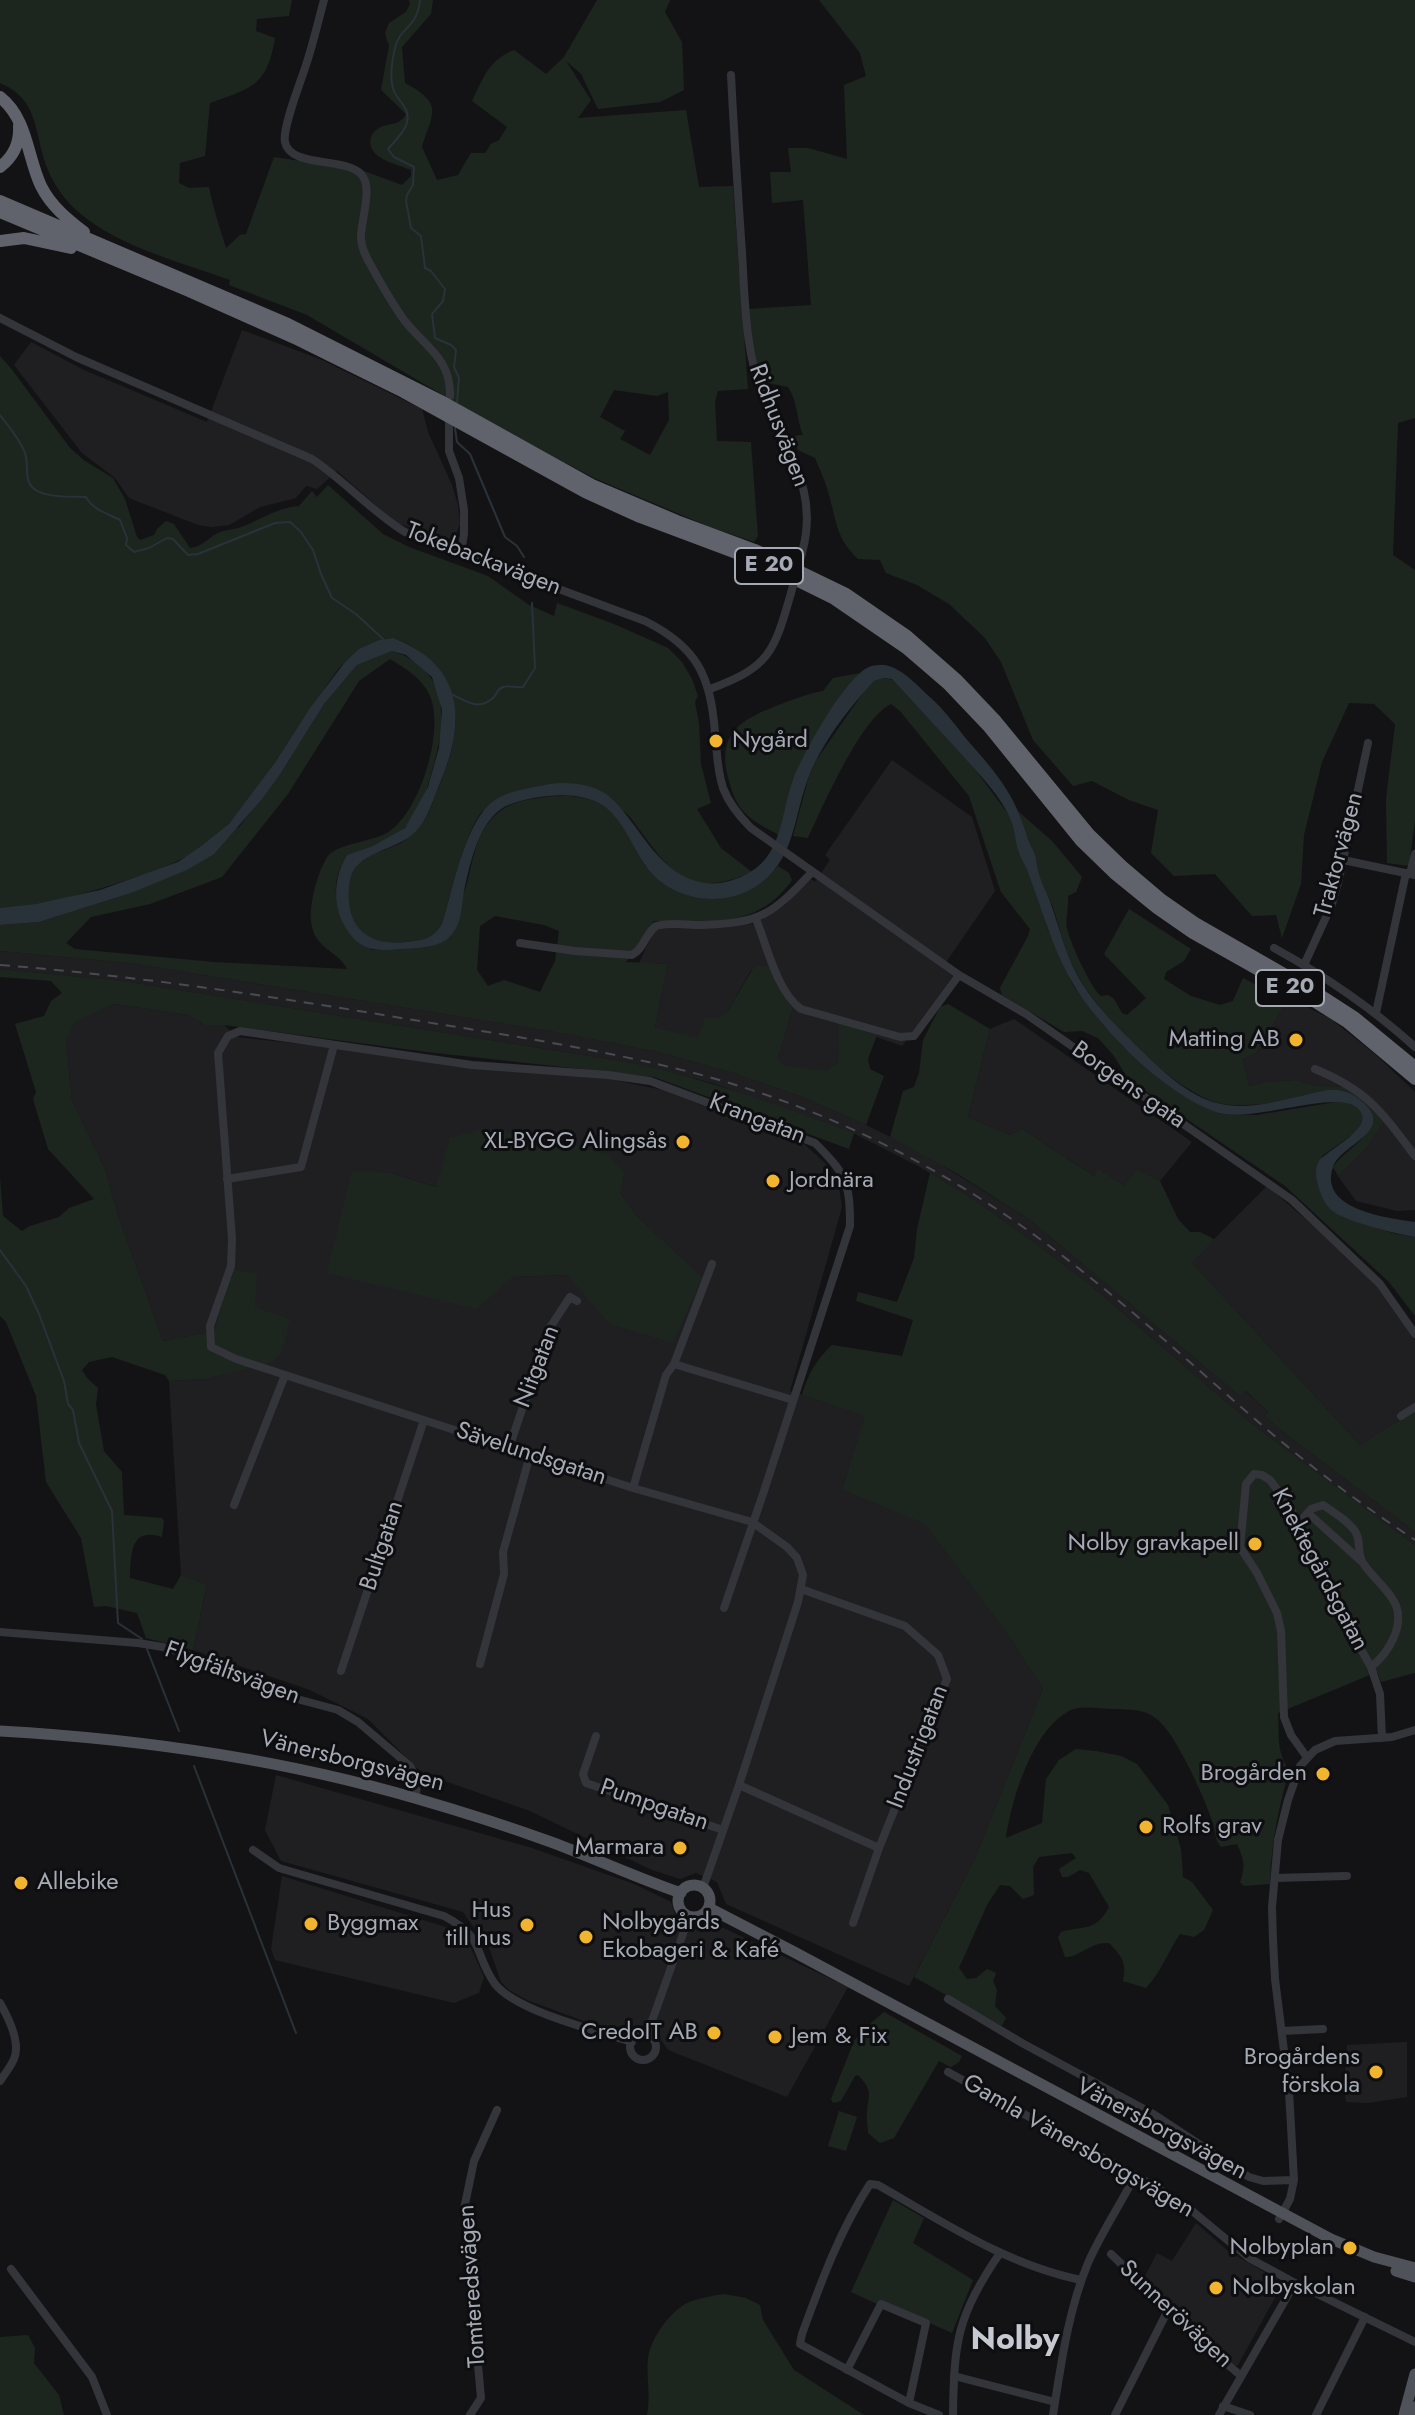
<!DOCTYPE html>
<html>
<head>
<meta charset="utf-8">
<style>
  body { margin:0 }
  canvas { display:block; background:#131315 }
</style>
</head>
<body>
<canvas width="1415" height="2415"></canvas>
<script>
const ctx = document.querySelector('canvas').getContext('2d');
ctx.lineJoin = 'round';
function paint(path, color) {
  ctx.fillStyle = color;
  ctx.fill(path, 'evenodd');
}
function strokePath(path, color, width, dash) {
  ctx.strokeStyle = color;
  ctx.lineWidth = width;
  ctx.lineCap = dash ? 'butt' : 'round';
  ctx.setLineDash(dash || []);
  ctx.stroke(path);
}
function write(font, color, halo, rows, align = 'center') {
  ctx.font = font + ' Jost,sans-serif';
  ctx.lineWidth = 6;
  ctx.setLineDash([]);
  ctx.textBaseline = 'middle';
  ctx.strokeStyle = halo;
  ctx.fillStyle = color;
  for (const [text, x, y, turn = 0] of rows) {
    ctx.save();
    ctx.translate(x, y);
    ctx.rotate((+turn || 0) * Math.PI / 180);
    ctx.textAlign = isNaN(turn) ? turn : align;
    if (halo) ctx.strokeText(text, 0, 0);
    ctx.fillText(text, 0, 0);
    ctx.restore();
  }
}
paint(new Path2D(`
  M242,330L322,360L422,409L428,432L452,485L458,505L460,524L454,539L446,540L400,524L386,514L337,471L317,489L306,486L296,498L260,507L229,525L212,527L198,525L129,498L115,478L82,453L14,365L31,342L84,370L207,422Z
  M892,760L972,817L995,891L942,968L953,976L902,1046L840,1024L838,1062L827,1072L784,1065L778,1058L793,1008L786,1000L771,967L751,970L727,1012L698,1039L655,1027L668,964L639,963L655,929L755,924L785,905L811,879L815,882L830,860L825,855Z
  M0,951L129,963L555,1032L658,1052L727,1071L800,1096L866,1125L919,1151L1030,1220L1240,1396L1245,1391L1268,1412L1265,1416L1278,1428L1415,1532V1545L1252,1424L1090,1285L1035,1243L976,1201L918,1166L853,1133L712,1083L633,1063L123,981L0,969Z
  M1289,998L1331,1019L1375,1054L1415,1092V1210L1397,1211L1356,1201L1338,1176L1366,1148L1344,1087L1311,1085L1296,1080L1265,1082L1249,1086L1243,1059L1256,1053Z
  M114,1004L188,1015L204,1025H224L237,1037L609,1079L663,1090L804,1144L825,1163L839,1188L842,1207L790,1391L866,1416L842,1490L925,1523L1006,1632L1043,1689L975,1858L909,1986L726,1904L717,1882L696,1873L680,1879L652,1870L530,1811L422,1773L368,1719L310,1690L193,1650L207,1586L181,1575L169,1381L206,1379L234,1371L221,1312L214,1331L163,1341L120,1221L104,1167L72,1100L66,1041L74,1022ZM391,1173L437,1187L620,1193L636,1215L701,1278L585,1293L567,1275L513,1277Z
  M1014,1019L1192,1142L1160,1181L1137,1169L1124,1185L1099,1170L1094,1176L1022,1129L1010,1135L968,1117L990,1029Z
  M1267,1186L1317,1229L1384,1293L1415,1341V1410L1360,1445L1191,1262Z
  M276,1775L532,1848L634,1884L671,1902L678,1924L694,1930L713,1923L848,1987L787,2097L668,2050L661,2040L659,2031L644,2025L628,2033L589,2023L527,2000L509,1990L501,1982L490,1950L463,1912L281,1861L265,1830Z
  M282,1876L455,1930L470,1946L484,1977L479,1993L454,2003L275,1960L271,1949Z
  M1407,2042V2097L1368,2103L1346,2102L1344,2087L1347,2045Z
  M1196,2223L1228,2251L1283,2283L1238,2365L1234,2366L1153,2292L1144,2278L1157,2253L1172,2261Z`), '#1f1f22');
paint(new Path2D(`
  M0,0H292L289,16L257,19L256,31L275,38C267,86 252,88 210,103L205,156L180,163L179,183L189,188L209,187C213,208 220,228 226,248L240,235L246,234L274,157L364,171L402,185L411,176V170C398,164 365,159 371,137C373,133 375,130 379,128C390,122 399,127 406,114L381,90L389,46L385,33L389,23L406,12L410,4L409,0H433L431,14L402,47L405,83C444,104 433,112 422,147L437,180L458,175L471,153H485L491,144L499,140L507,127L472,101C484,77 488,61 514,50L546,74L564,57L597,0H670L665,12L682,42L684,90L660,102L598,109L581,74L566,61L591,100L578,118L686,110L699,187L733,186L748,389L718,391L715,402L717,441L751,442L758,536L754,542L710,527L594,478L487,421L307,315L229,285L230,280C180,262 112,245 73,207C61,195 52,181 46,165C34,132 39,99 0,83ZM614,390L657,396L668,392L669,420L650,455L620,439L625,431L600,417Z
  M819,0H1415V418L1398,423L1393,555L1415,570V820L1409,866L1387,863L1386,799L1395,724L1374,704L1349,703L1322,762L1304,835L1301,884L1282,938L1276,915L1252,916L1215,874L1174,876L1151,853L1158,810L1129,800L1092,781L1073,786L1033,740L1001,662L985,638L949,604L917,585L886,573L880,560L858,559C836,538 837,523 829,495C826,482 820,470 815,458L798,450L792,436L803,435C796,418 798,402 788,387L759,381L752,348L748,309L811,305L803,200L772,203L770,172H791L788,148H808L847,159L844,85L866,76L860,53Z
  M0,356L10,367L70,448L85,461L113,478L125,499L137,537L140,540L154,535L157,529L166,521L174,524L190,548C202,547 208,538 218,533C227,529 235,530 244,526C263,518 278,508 299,506L312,491L317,497L328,485L383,534L409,547L488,576L529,605L554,616L557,603L614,624L668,648L682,662L692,679L698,696L695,702L699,723L701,764L711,803L697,809L721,848L752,872C682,903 667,865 630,817C626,812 621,810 616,805C610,799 616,801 608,796C589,784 566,781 544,785C523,789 501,797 483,811C467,825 449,900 442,924C433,939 423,940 406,942C360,948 340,918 351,874C356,856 386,851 401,843C409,838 417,829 423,822C430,813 433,800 438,789C458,742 469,693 425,657C417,649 406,641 394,639C378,636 358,651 346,661C336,670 328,684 320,695C289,736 265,785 229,824C221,832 210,840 201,847C179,863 155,871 130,879C87,893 45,906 0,908Z
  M392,651C453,670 446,725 431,775C426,792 418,817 403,829C388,842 366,849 347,855C321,899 345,917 372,950L429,947C441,929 458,909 465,890C472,868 474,839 490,821C503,805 518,801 538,798C559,795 585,794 603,806C623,819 631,842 642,861C649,872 659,879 669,886C708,911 748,897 778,866L789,873L792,880C757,930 708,921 654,921L626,962L668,964L655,1027L698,1038L705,1018H718L727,1012L752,970L757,966L771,967L786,1000L793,1008L778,1058L784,1065L827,1071L838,1062L839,1023L877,1035L868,1059L870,1069L884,1076L866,1125L800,1096L727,1071L658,1052L555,1032L129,963L0,951V925L39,922L131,893L239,827L281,773L324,704L357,665ZM390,659C405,668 422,678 430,696C445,731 420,810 390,831C375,842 338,843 328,856C318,870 309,905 311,921C314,950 339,951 347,969L214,962L75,949L66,943L91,917L150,904L222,877L288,794L359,681ZM495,916L544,925L559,931L555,961L540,992L504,980L488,986L477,970L480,926Z
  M860,673L847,688L804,756L779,835C768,829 756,823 747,815C737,807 731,790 728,777C717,734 740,720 776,706C792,700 806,694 823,691L833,678Z
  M884,678L893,680L974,768L1011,818L1019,853L1029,873L1048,930L1074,987L1100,1021L1156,1076L1203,1107L1221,1114L1257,1115L1342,1101L1356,1106L1362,1113V1120L1356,1132L1322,1156L1342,1217L1396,1234L1415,1237V1316L1389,1282L1285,1186L1128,1079L1114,1056L1098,1038L1082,1031L1064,1032L1002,995L1000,988L1028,936L1030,929L1001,892L969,796L900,711L891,704C861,718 823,806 808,838L793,836L809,776L817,759L863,693L874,681Z
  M1018,811L1053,842L1082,877L1076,892L1068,896C1069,906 1065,921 1067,928C1069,940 1091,989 1101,996L1108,995L1114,999L1122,1013L1127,1015L1146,998L1104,954L1129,909L1191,949L1184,961L1166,972L1164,979L1191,996L1220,1005L1233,1001L1243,978L1280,997L1289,998L1256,1053L1243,1059L1249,1086L1265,1082L1296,1080L1311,1085L1344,1087L1371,1106L1383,1122L1366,1148L1338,1176L1333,1167C1347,1147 1391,1128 1362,1102C1335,1077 1295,1102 1263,1104C1248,1105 1229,1107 1215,1102C1170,1087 1101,1017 1078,976C1066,955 1060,930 1053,907C1049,896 1042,885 1038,874C1036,868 1037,862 1036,856C1034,850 1030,845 1028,839C1024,830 1022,820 1018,811Z
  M0,969L123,981L633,1063C709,1080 781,1106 854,1133L849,1149L654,1077L427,1052L224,1025H204L188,1015L114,1004L75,1022L66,1041L72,1100L104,1167L120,1221L163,1341L214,1331L234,1270L257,1273L255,1307L290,1319L282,1352L272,1362L206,1379L169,1381L165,1375L112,1357L89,1362L82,1370L87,1378L98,1388L96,1405L104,1451L122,1472L124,1515L162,1518L164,1521L162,1537C130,1527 131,1554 130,1578L173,1589L181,1575L207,1585L193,1650L146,1638L137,1613L106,1606L94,1607L81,1538L46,1482L36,1396L6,1322L0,1316V1177L3,1216L22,1231L30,1226L59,1217L69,1208L94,1199L48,1149L33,1099L36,1092L15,1024L44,1016L51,1001L62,993L51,981L0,977Z
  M948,1004L990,1029L968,1117L1010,1135L1022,1129L1094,1176L1098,1169L1124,1185L1137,1169L1160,1181L1178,1219L1190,1232H1200L1214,1239L1192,1263L1360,1445L1415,1410V1532L1278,1428L1265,1416L1268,1412L1246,1391L1240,1396L1030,1220L956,1173L890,1137L903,1091L914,1087L919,1073L923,1040L940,1007Z
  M483,1129L563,1141L608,1155L624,1172L620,1193L636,1215L702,1278L673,1343L610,1324L567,1275L513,1277L476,1309L327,1273L352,1171L391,1173L436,1187L450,1138Z
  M930,1173L976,1201L1035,1243L1090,1285L1252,1424L1415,1545V1673L1381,1682L1377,1672L1278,1713C1280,1738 1275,1746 1289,1771C1278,1809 1271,1845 1270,1884L1244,1886L1240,1882C1246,1867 1244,1859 1237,1844L1221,1847C1214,1839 1216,1833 1213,1824C1207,1802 1181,1748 1167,1730C1151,1709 1139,1710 1114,1709C1101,1709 1082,1705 1071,1710C1032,1729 1012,1799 1006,1838L1042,1823L1046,1779L1059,1760L1076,1749L1096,1751L1121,1756L1137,1764L1168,1805L1181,1849L1183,1877L1192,1882L1213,1910L1204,1930L1194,1937L1180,1934C1168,1952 1161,1972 1146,1988L1123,1981C1127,1963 1122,1956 1109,1943C1089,1942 1081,1957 1065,1957L1058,1937L1061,1932C1085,1925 1096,1932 1109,1907L1089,1873L1080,1870L1068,1877H1062L1059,1869L1076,1858L1072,1853L1039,1857L1033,1867L1034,1895L1023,1899L1010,1886L1000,1885L987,1905L959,1968L967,1979L976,1978L987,1969L996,1973L993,1981L997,1990L995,2006L1006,2018L1002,2026L914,1977L975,1858L1043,1689L1006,1632L925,1524L842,1490L865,1416L802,1395C808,1374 816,1360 832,1345L902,1356L913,1320L856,1301L858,1292L897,1302L914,1258L917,1229Z
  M884,2012L962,2056L959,2062L951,2067L939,2061L894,2138L880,2143L868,2133C868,2126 866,2118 867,2112C869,2092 873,2091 858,2075L855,2076L841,2101L833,2103L831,2099L854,2041L865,2028Z
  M839,2111L857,2117L846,2151L828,2146Z
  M893,2200L924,2218L913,2243L973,2280L952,2333L880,2301L877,2304L851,2292Z
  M724,2294L746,2298L760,2305L763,2320L794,2370L864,2415H647C651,2394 646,2378 648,2358C651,2338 669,2313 687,2303C699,2298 711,2296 724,2294Z
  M28,2335L35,2348L34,2363L59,2395L64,2415H0V2337Z`), '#1d251f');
paint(new Path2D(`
  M393,638C467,666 466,725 438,788C432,803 427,820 416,831C398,851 355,851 350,880C343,922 363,947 406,942C423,940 433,939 442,924C453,890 465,820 495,800C511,790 531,788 549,784C568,781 597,784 611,798C640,825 655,869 696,881C713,886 727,883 743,876C783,858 780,816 793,780C802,755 846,676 869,667C873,665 881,665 885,665C904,669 917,686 931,698C945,711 956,726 968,741C997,774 1014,793 1027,836C1029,844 1035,851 1036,858C1037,864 1037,869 1039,874C1042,885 1048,894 1051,904C1059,927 1065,951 1076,973C1093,1005 1123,1033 1150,1059C1168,1076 1192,1097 1217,1103C1245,1111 1278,1101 1305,1095C1315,1093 1327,1089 1337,1090C1345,1091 1353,1094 1359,1099C1400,1131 1341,1143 1333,1167C1318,1210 1388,1218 1415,1222V1237C1398,1234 1347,1222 1334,1212C1324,1205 1320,1193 1317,1181C1316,1176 1315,1169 1318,1163C1323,1151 1382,1126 1356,1107C1334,1090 1255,1122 1219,1113C1198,1107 1174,1090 1157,1077C1131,1057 1091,1014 1075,987C1054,953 1043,913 1029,875C1027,868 1022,861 1019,853C1015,842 1015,829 1010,818C1000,795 979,774 962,755C939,730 916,705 892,679L884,678L874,681C849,708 823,741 809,776C793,816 796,861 755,887C719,910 666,899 643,862C631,843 623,821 605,807C580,789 538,795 511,804C480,814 470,863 464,891C461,909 462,928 446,940C432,949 414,948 399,949C379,951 362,951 350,934C332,911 332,880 347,855L373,846L405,828L428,787L439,748L442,710L432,677L406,655L392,651L357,665L324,704L281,773L262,799L214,854L187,870L131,893L39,922L0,925V908L36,904L100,890L178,862L200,847L229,824L274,764L310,708L345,662L359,649L379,640Z`), '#2a3239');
strokePath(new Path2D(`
  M420,0C417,29 400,26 395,48C392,61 389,79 394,91C396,97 401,101 404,106C415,123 399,136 388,149L394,157L414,167L413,185L407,195L406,201L411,228L421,236L425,268L431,271L445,289L443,301L432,314L435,338L451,345L456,350L454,367L459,378L457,402
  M0,415C9,427 20,439 25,453C28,462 26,471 28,479C32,500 70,496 86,497C93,510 107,513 120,520L127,538L126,545L134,552L149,548L167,538L173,539L188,555L198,554L275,523L290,522L301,532L313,550L321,574L332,598L356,614L383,639
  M455,428L457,442L470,454L505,537L517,546L524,557
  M451,694C467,701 478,712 494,697C499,691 496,690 503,687C509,685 517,688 523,687L535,668L532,603
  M0,1250L26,1286L39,1314L64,1381L68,1404L73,1410L79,1443L112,1511L118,1623L142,1639
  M147,1649L179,1731
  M194,1766L296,2033`), '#2a3239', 2);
strokePath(new Path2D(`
  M324,0C318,22 313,44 306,65C301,81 282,128 285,142C290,168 345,157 361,174C374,187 360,222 361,239C362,248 365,255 369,262C380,282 391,302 404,320C425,347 451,358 450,396
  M731,75C734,135 738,194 742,253C745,301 745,351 763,397C785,453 820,487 802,553
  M0,318L76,357L312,459C345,481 371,511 405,532L645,621C697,647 711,676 715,733C717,752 717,770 723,788C729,804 739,816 751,828L959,975L1026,1014L1292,1200L1380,1284L1415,1334
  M449,423V451L459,478L464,510V534L461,553
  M710,689C770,667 774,652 791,593
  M1343,860L1415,875
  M1410,874L1415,854
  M756,919C767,946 777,992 801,1009L900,1037L914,1036L959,975
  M520,943L575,951L632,955C644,949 645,934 656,926C671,922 686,925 701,925C761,923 772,915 812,872
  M1274,948C1325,976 1372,1008 1415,1047
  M1304,965L1332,904L1338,883L1368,743
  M1376,1013L1406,873
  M1315,1069C1368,1091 1381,1111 1415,1156
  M227,1179L301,1167L334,1045
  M674,1364L712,1264
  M1401,1416L1415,1407
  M509,1448L549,1329L570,1297L577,1301
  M633,1488L666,1375L674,1364L793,1400
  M234,1505L285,1375
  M1308,1513L1361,1561
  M1298,1524L1311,1509L1323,1505C1333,1512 1350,1522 1356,1533C1361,1542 1357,1554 1363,1563C1381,1590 1409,1600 1394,1637C1389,1649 1381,1659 1371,1667
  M801,1589L905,1626L938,1655L947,1679L879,1848L853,1923
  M0,1632L138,1643L163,1647L229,1667L286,1696L338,1710L358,1722L410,1766L417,1778L416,1798
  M480,1664L504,1574L503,1552L530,1455
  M341,1671L424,1420
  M596,1736L583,1774L586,1783L723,1830
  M1306,1756L1291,1735L1284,1717L1281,1631L1277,1613L1257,1573L1240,1547L1246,1484L1254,1474L1262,1475L1270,1480L1290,1507L1346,1623L1371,1667L1380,1694L1382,1738
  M739,1785L879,1848
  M253,1850L279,1868L444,1916C486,1938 473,1953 495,1984C516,2011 597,2031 632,2042
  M1275,1878L1347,1876
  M703,1888L739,1785L798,1602L803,1575L797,1558L787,1547L752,1522L633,1488L236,1359L211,1347L210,1326L231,1266L232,1239L218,1053L228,1036L240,1031L472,1065L608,1075L650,1081L815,1143C846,1174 850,1182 850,1226L763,1494L724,1608
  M948,1999L1022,2043L1155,2115L1249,2177L1263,2181L1294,2180
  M0,2003C8,2017 21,2043 14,2059C11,2066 5,2074 0,2081
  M1282,2031L1323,2029
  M630 2047a13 13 0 1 1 26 0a13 13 0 1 1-26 0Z
  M647,2035L689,1917
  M948,2072L1156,2187L1191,2210L1249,2258L1295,2283L1415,2342
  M1279,2219L1290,2199L1294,2180L1289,2091L1275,1979L1273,1940L1272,1907L1278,1840L1288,1800L1300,1766L1315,1750L1335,1741L1392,1737L1415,1730
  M1111,2254L1214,2353L1240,2375
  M11,2269L92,2377L107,2415
  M847,2370L881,2304L926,2323L909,2403
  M954,2376L1055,2402
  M1223,2406L1250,2415
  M470,2415L481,2398L464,2209L474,2161L497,2110
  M939,2415L909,2403L800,2344L802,2334C821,2282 840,2230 870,2184L878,2185C943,2222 1007,2265 1081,2280
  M953,2415C954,2342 957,2315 1000,2253
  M1053,2415C1061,2365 1068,2311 1088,2263C1101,2233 1120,2205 1135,2176
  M1115,2415L1168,2310
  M1219,2415L1295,2283
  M1316,2415L1365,2317`), '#34353a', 8);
strokePath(new Path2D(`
  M0,1731C141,1739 282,1759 418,1799C463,1812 507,1826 551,1842C594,1858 637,1878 681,1893
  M678 1901a16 16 0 1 1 32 0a16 16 0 1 1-32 0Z
  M709,1908L794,1952L1331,2239L1374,2257L1415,2268
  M1396,2271L1415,2277
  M1404,2415L1415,2374
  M1412,2415L1415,2407`), '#505259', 11);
strokePath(new Path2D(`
  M0,97C28,119 27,157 41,186C51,206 67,219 84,232
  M0,167C13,157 20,144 19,126
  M0,201L288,324L441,401L592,485L677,521L755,550L846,594L907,636L956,679L996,721L1089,834L1122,866L1162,900L1195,923L1317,993L1354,1017L1415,1067
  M0,212L189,291L299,340L400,390L585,492L640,517L760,562L833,598L906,648L949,685L988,726L1081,841L1114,873L1157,908L1193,933L1312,1000L1347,1022L1415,1079
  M0,241L24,238L71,248`), '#60636b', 12);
strokePath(new Path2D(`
  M0,965C137,976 271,996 407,1019C500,1034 594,1048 686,1071C798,1099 905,1148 1001,1212C1098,1276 1182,1357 1270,1432C1316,1471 1365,1507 1415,1540`), '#494b51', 2, [10, 8]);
strokePath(new Path2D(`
  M791,593L802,553`), '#34353a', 8);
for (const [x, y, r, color] of [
  [716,741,8,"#f1b42f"],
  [1296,1040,8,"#f1b42f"],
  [683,1142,8,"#f1b42f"],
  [773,1181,8,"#f1b42f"],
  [1255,1544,8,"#f1b42f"],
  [1323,1774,8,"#f1b42f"],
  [1146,1827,8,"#f1b42f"],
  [680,1848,8,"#f1b42f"],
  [21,1883,8,"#f1b42f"],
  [311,1924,8,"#f1b42f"],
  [527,1925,8,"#f1b42f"],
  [586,1937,8,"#f1b42f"],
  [714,2033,8,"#f1b42f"],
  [775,2037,8,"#f1b42f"],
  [1376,2072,8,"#f1b42f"],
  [1350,2248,8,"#f1b42f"],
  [1216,2288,8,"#f1b42f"]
]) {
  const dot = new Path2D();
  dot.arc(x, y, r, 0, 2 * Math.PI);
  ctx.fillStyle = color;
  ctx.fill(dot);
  strokePath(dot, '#0e0e10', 3);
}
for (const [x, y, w] of [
  [769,566,68],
  [1290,988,68]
]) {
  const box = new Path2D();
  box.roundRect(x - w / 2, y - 18, w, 36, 6);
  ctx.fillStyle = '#0e0e10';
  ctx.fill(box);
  strokePath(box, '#a5aab5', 2);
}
write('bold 22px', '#a5aab5', null, [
  ["E 20",769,566],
  ["E 20",1290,988]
]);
write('24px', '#a5aab5', '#0e0e10', [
  ["Ridhusvägen",778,426,69],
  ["Tokebackavägen",483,560,21],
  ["Traktorvägen",1340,855,-75],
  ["Borgens gata",1128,1086,35],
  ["Krangatan",757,1120,21],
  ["Nitgatan",538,1367,-69],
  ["Sävelundsgatan",531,1455,18],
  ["Bultgatan",383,1546,-72],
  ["Knektegårdsgatan",1319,1570,62],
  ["Flygfältsvägen",232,1674,20],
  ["Industrigatan",919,1747,-69],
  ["Vänersborgsvägen",352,1762,14],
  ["Pumpgatan",654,1806,19],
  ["Vänersborgsvägen",1161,2130,28],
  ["Gamla Vänersborgsvägen",1078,2147,30],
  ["Tomteredsvägen",473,2286,-94],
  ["Sunnerövägen",1175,2315,43]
]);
write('24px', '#a5aab5', '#0e0e10', [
  ["Nygård",732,741,"left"],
  ["Matting AB",1280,1040],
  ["XL-BYGG Alingsås",667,1142],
  ["Jordnära",789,1181,"left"],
  ["Nolby gravkapell",1239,1544],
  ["Brogården",1307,1774],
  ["Rolfs grav",1162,1827,"left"],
  ["Marmara",664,1848],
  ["Allebike",37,1883,"left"],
  ["Hus",511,1911],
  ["till hus",511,1939],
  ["Nolbygårds",602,1923,"left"],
  ["Ekobageri & Kafé",602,1951,"left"],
  ["Byggmax",327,1924,"left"],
  ["CredoIT AB",698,2033],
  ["Jem & Fix",791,2037,"left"],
  ["Brogårdens",1360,2058],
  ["förskola",1360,2086],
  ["Nolbyplan",1334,2248],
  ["Nolbyskolan",1232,2288,"left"]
], 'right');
write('bold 32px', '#c6c9d1', '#0e0e10', [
  ["Nolby",1015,2341]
]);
</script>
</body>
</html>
